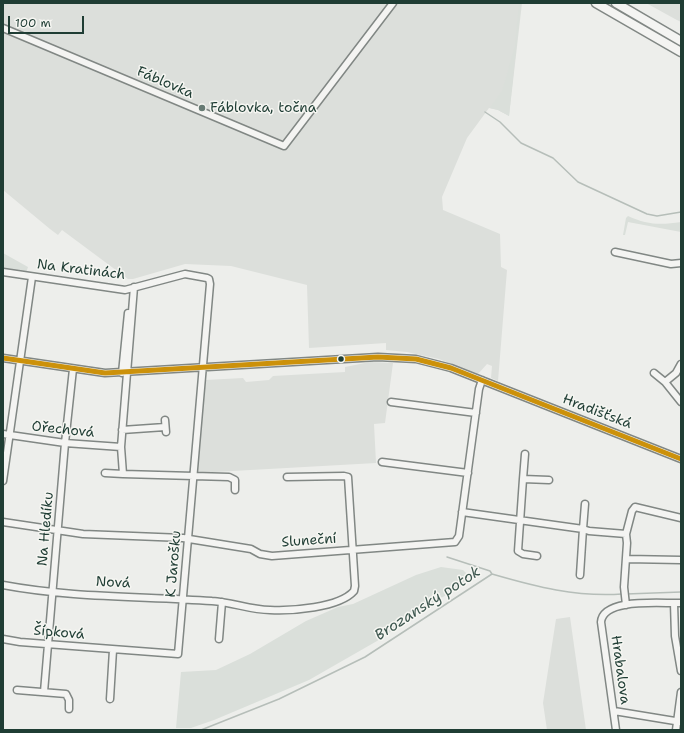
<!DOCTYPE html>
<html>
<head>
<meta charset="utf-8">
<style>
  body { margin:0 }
  #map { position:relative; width:684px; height:733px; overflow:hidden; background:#edeeeb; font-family:"Shantell Sans",sans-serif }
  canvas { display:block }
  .frame { position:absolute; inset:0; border:4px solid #1f3d34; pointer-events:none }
  .scale { position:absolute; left:8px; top:16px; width:76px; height:18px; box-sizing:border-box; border:2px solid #1f3d34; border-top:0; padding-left:5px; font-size:12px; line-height:14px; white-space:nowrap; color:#1f3d34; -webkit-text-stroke:3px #f6f6f2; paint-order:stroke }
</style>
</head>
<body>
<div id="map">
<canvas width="684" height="733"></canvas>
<div class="frame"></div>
<div class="scale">100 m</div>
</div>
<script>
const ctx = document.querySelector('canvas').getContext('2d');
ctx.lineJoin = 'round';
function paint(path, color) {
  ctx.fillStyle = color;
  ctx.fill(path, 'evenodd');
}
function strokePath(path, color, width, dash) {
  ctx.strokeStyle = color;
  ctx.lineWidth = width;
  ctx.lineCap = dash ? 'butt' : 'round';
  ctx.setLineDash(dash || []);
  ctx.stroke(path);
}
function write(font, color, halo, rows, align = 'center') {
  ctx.font = font + ' "Shantell Sans",sans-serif';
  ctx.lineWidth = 3;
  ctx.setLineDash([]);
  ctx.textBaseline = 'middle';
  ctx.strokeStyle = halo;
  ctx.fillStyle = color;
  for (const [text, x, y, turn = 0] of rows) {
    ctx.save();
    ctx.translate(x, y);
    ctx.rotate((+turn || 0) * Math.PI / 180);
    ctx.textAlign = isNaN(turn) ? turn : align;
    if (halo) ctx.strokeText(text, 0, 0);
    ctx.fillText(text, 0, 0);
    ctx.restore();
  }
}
paint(new Path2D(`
  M3,3H522L509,116L498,110L489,108L467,138L442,197L443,210L500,234L501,267L507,270L498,381L491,378L492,366L487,364L478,374L439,359L407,352L386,350V343L309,348L307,285L231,266L185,264L133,279H128L62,230L58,235L50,229L3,190Z
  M646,3H681V22L675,19Z
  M370,362L393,363L385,423L374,424L376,463L197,473L205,380L243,378L246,382L269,380L273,376L345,372V367Z
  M570,617L586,730H547L543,703L556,619Z`), '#dcdfdb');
paint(new Path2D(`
  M519,3H521L509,116L498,110L490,108L502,91L515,46Z
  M628,216C647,225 661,225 681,222V232L628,222L625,235H623L626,218Z
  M3,253L28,267L26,273L3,270Z
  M441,567L463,570L467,574V581L460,588L439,599L377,641L309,680L214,720L191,728H176L181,672L216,670L250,654L306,621L338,607L353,604L416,575Z`), '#dadfda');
strokePath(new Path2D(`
  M485,112L500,122L521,143L553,158L578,182L647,214L657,216L681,212
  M447,557L490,571L492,574
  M626,594L681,592
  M201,730L279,699L365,657L492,574C537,587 575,597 622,594`), '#b6beb9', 1.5);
const minor = new Path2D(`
  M3,28L284,146L393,3
  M615,252L671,264L681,263
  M3,272L125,290L185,274L207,278L209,279L210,284L178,654L20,642L3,639
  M3,358L105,373L378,357L416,359L451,368L681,459
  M122,373L128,313
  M654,373L665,382L676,373L681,364
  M665,382L681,402
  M391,402L476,413
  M165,420L166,432
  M122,430L165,427
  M3,434L65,443L121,447L123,474L229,477L235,480V490
  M121,447L134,287
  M525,454L523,479L549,480
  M382,462L468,473
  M105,473L123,474
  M523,479L518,551L523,554L537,556
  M3,481L32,277
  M585,504L583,529L589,531L626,534L632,511L635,507L681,518
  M462,512L583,529L580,575
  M3,522L83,534L183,538L251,549L260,554L272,556L455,542L459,536L479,389L482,380
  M626,534L627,543L624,587L626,605
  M627,559L681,560
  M3,585C72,598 143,596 212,601C232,602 250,610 270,610C291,611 339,608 354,591L355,586L348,477L344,476L287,477
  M674,603L675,636L681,671
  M219,639L222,602
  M17,690L66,694L69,700V709
  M44,692L65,443L73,369
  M110,699L113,650
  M614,711L681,722
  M616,730L601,622C603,597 663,604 681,603
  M676,730L681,692`);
const major = new Path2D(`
  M596,3L681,52
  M616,3L681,41`);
strokePath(minor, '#818784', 9);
strokePath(major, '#818784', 11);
strokePath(minor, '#f4f4f2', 6);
strokePath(major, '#f4f4f2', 8);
strokePath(new Path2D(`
  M3,358L105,373L378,357L416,359L451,368L681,459`), '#cc910a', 5);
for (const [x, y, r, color] of [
  [202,108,4,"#677b74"],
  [341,359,3.5,"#1f3d34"]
]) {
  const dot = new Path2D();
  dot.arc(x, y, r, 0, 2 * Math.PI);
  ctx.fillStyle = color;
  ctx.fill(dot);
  strokePath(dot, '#f6f6f2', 1.5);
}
write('14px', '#1f3d34', '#f6f6f2', [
  ["Fáblovka",165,83,23],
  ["Na Kratinách",81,270,7],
  ["Hradišťská",597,412,21],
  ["Ořechová",63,430,6],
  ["Na Hledíku",46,529,-85],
  ["Sluneční",309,541,-4],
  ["K Jarošku",174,564,-85],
  ["Nová",113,583,3],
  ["Šípková",59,633,5],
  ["Hrabalova",620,670,82]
]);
write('14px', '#1f3d34', '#f6f6f2', [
  ["Fáblovka, točna",210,108]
], 'left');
write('italic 15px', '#3f5850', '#f6f6f2', [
  ["Brozanský potok",428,604,-33]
]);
</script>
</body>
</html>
